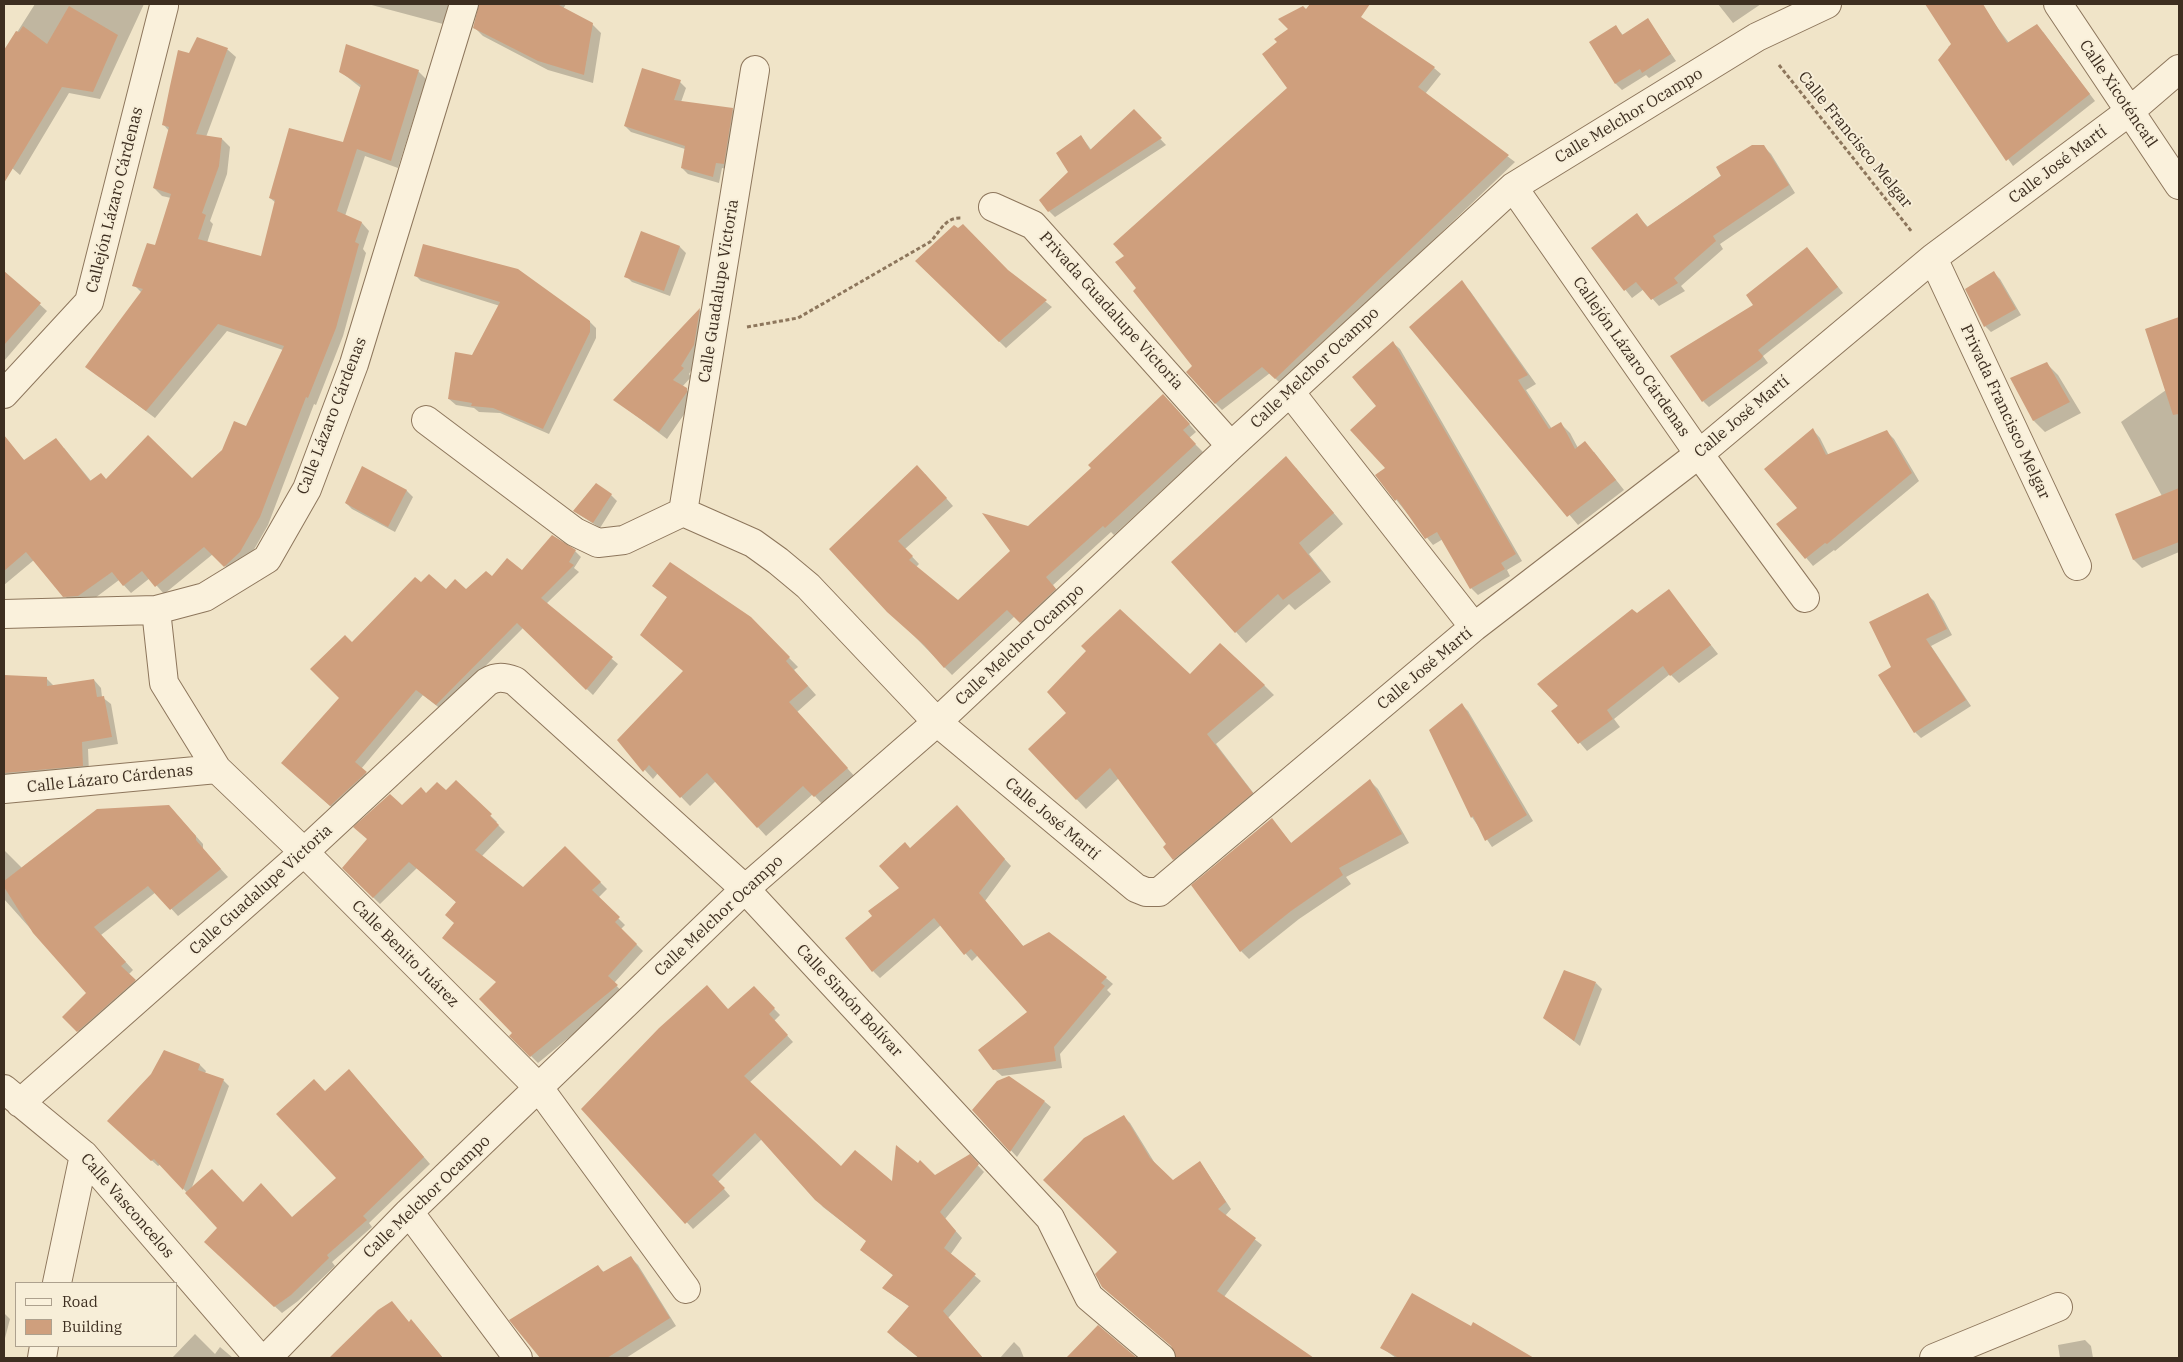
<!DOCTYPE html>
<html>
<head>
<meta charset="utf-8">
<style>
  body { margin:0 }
  #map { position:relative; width:2183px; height:1362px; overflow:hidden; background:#f0e4c8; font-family:"IBM Plex Serif",serif }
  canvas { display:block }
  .frame { position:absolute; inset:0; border:5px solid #3d2e20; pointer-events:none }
  .legend { position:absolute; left:15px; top:1282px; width:162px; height:65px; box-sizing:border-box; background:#f7eed8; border:1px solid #ada18e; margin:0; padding:6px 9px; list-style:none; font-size:15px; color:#3d2e20 }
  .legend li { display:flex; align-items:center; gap:10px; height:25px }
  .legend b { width:25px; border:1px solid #ada18e }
</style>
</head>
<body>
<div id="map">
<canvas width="2183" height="1362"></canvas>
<div class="frame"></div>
<ul class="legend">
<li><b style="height:6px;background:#faf1dc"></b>Road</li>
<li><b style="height:14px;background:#cf9f7d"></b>Building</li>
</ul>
</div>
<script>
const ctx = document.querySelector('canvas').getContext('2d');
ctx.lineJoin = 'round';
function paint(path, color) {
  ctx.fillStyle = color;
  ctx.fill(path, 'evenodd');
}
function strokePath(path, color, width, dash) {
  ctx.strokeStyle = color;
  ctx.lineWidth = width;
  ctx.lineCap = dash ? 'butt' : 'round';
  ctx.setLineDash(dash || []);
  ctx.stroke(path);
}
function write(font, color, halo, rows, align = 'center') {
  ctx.font = font + ' "IBM Plex Serif",serif';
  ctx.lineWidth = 4;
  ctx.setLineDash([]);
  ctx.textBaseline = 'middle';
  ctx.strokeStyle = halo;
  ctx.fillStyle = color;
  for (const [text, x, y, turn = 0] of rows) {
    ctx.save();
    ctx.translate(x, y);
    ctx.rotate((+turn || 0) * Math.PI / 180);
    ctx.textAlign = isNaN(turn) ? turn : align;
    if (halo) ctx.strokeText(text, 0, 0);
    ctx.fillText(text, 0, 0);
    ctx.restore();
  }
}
paint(new Path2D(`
  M35,4H144L100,99L69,93L20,175L12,168L6,176L4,175V53Z
  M368,4H461L454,21L446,17L443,24Z
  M480,4H566L563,9L592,24L601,33L593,83L548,70L483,36L474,27Z
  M1321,4H1331L1347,18L1351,11L1434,68L1441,74L1425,94L1515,162L1282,385L1270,373L1222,410L1216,404L1194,366L1137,289L1126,256L1289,88L1278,43L1306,10H1316Z
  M1718,4H1761L1733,23Z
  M1991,19L2009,43L2043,32L2095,101L2013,166L1939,60L1950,49L1948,47Z
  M1648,20L1676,61L1649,78L1646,75L1622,90L1616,84V27L1623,35Z
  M197,38L228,50L236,57L206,137L222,139L230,147L227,174L210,221L213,224L207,243L262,257L276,203L270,198L344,144L361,88L341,72L418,71L426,79L398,168L365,156L345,216L362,223L369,231L363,249L366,253L343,336L316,405L314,404L268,525L248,560L233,574L213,554L164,594L150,578L131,593L119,580L87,604H72L34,560L4,585V459L14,450L25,461L64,448L91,481L192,480L247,427L283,350L227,331L155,418L103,379L142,293L134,285L155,247L171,198L162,196L154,188L169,131L163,124Z
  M680,82L686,88L681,102L732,109L738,115L730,170L722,168L719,183L688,174L682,168L685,149L631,132L625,126Z
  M1134,111L1166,145L1055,217L1049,211L1069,172L1081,136L1092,151Z
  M1763,146L1771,154L1795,193L1720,244L1723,249L1681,286L1685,291L1659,306L1644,289L1632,298L1593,249L1637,215L1648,227Z
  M958,230L1052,307L1006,348L917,261Z
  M642,233L680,247L686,253L670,296L632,282L626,276Z
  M1807,248L1843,293L1763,356L1768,363L1709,407L1703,401L1754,305Z
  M4,272L47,311L4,361Z
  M1994,273L2000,279L2021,315L1991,332L1985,326Z
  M415,275L590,322L596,328V338L549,434L500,413L479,412L474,408L456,405L449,399L500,306L421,281Z
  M1461,282L1470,291L1536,384L1526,390L1552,429L1561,424L1570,433L1578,448L1594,452L1624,490L1578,525L1411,327Z
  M700,310L708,318L702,353L689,374L691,377L682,387L695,397L694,400L667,439L615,400Z
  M2179,319V552L2142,568L2134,560L2117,515L2162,496L2121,422L2166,390L2146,329Z
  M1393,343L1400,349L1522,561L1507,570L1510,576L1478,595L1471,588L1443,539L1433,545L1376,475L1386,468L1378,406Z
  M2047,364L2058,375L2081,413L2045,432L2034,421L2011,379Z
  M1171,403L1196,432L1189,438L1203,452L1114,535L1111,532L1053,585L1062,597L1028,629L1015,616L952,675L830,549L925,474L953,506L905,549L919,564L916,567L958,602L1011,551L1028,528L1093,468Z
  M1813,430L1820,438L1829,456L1886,431L1894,439L1919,481L1835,551L1834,550L1813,566L1778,524L1799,509Z
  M363,468L407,491L413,497L395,532L352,509L346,503Z
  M1296,468L1343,524L1309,554L1331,582L1295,610L1289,604L1246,643L1173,562Z
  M611,495L617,501L600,528L574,511Z
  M575,551L581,557L574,568L579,572L546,604L618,664L593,695L523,628L442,710L423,695L361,769L372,779L337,812L289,769L340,698L352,644L421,584L446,591H466L492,578L522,572Z
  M654,586L750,618L798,667L794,670L816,695L797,712L856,778L823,805L813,794L766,836L716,781L690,806L658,773L653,779L618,740L684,671L641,635L668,598Z
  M1669,591L1718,654L1679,683L1670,674L1614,719L1620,727L1587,751L1553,711L1637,615Z
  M1928,595L1934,601L1952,635L1931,646L1971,706L1921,738L1915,732L1892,667Z
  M1088,652L1190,676L1264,685L1274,695L1216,744L1261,803L1183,869L1174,859L1168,844L1119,778L1086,809L1029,749L1068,713Z
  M4,676L47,679L54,686L94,680L101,688L102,697L111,704L118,744L88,749L89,773L4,783Z
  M1462,705L1468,711L1533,821L1492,847L1472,817L1430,731Z
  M1370,781L1378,789L1409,843L1346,877L1351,884L1299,919L1249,959L1241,951L1271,819L1292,844Z
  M456,782L497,822L496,823L505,832L482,856L523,889L565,847L607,889L598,898L625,925L621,929L643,951L614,983L623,993L538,1063L511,1036L514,1033L497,982L444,938L455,924L457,903L417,868L380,904L343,868L402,807L426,795L446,792Z
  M176,814L203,844V849L228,877L178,916L156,892L101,935L133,970L128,975L142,988L86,1038L64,1017L88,993L4,899V850L22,868Z
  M963,814L1011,866L985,901L1024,947L1106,978L1113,984L1107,990L1111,994L1060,1054L1062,1068L1002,1076L994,1069L1029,1012L978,955L972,961L941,925L880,978L873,971V917L900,888L910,849Z
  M1596,983L1602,989L1580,1046L1545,1018Z
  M754,988L780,1015L774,1021L793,1042L749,1083L841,1168L893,1183L935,1177L969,1156L984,1172L945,1219L962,1238L950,1255L981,1281L948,1318L983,1358H919L895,1339L889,1332L910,1307L883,1288L894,1276L862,1250L867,1241L823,1207L762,1139L718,1182L730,1196L693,1229L583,1109L729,1010Z
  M164,1052L200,1065L206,1071L205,1073L223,1080L229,1086L191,1190L292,1218L338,1178L325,1092L355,1077L430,1164L369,1223L372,1227L332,1262L335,1266L298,1301L282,1313L212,1248L219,1228L161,1164L158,1166L115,1127L152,1074Z
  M1045,1102L1051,1107L1017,1157L974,1110Z
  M1124,1117L1130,1123L1156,1165L1173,1182L1200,1162L1231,1209L1225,1216L1262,1245L1224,1297L1298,1351L1293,1358H1256L1245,1350L1239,1358H1177V1353L1118,1252Z
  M630,1257L638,1265L676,1326L626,1358H539L598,1267L604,1272Z
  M379,1311L417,1327L443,1358H331Z
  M4,1313L10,1319L4,1342Z
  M1098,1327L1135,1358H1068Z
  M195,1334L215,1354L220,1347L233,1358H172Z
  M2085,1340L2091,1346L2093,1358H2060L2058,1345Z
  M1014,1342L1020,1348L1024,1358H1000Z
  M1506,1346L1499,1358H1396L1382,1348Z`), '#0003');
paint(new Path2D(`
  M479,4H557L593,23L584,75L538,61L473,28Z
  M1310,4H1370L1361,17L1435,67L1418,87L1509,155L1275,379L1262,367L1215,404L1186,372L1192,366L1133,291L1136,288L1115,262L1124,256L1113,244L1287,88L1262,54L1277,42L1274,39L1288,29L1278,19L1303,6L1306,9Z
  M1925,4H1983L2007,43L2037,24L2090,94L2006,161L1938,60L1951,44Z
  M69,6L118,35L93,92L62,87L4,183V50L16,31L19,32L23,26L47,44Z
  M1648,18L1671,54L1642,73L1640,69L1615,84L1589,42L1616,25L1622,35Z
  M197,37L228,48L196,134L222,138L219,166L202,213L206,215L198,239L261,256L275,200L269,198L289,128L343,142L361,85L339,72L346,44L419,70L391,161L357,149L337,211L362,222L355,242L359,244L336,328L308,398L306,397L260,517L240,552L224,567L204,547L155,587L142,571L123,586L112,572L78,596L63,597L26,552L4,571V435L24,460L56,438L90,481L101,473L106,479L148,435L192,478L222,450L234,421L246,426L284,346L218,324L146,411L85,367L143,289L132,286L147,243L155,245L171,194L153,188L169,127L162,125L170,86L178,50L189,53Z
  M642,68L681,80L674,100L733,108L724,164L716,163L713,177L681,168L685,146L624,126Z
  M1134,109L1162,138L1048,212L1039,200L1068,172L1056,153L1081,135L1090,150Z
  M1752,145H1764L1789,185L1713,236L1716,241L1674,278L1678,283L1651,300L1636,282L1624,291L1591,248L1637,213L1647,227L1721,176L1716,167Z
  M963,224L1008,270L1047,300L999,342L915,261L954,225L958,228Z
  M641,231L680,246L664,291L624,277Z
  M423,244L518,269L590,321V332L543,429L493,408L471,406L472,403L448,399L455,352L472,355L500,302L414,276Z
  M1807,247L1838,287L1758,350L1763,356L1761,359L1702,402L1670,356L1753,305L1746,295Z
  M4,271L41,303L4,345Z
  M1994,271L2016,309L1984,327L1965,289Z
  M1462,280L1528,375L1518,380L1549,429L1561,422L1575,449L1585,441L1616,480L1567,517L1409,327Z
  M700,308L694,345L681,366L684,368L673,380L687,388V392L659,432L613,400Z
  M2179,317V414L2173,415L2145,329Z
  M1393,341L1516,554L1501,563L1505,569L1470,589L1437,532L1425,539L1397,499L1395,501L1375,475L1385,468L1350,430L1376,406L1352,377Z
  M2047,362L2070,402L2033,421L2010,378Z
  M1163,394L1190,424L1183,430L1196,444L1105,528L1103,526L1046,577L1056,589L1020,623L1007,610L944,668L924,645L887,612L829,549L917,465L947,498L898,541L913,556L909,560L958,600L1010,551L982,513L1028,526L1091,468L1088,465Z
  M1813,428L1826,455L1887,430L1912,473L1827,544L1825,543L1805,559L1776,524L1797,508L1764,469Z
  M1286,456L1334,513L1299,543L1321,571L1283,600L1278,594L1235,633L1171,562Z
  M362,466L407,490L388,527L345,503Z
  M596,483L612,494L593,523L573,511Z
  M2179,488V542L2133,560L2115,514Z
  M552,535L576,550L569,562L574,565L541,598L613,657L586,690L517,623L436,705L416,690L355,762L367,772L330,806L281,763L339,698L310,669L345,635L352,642L415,577L421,582L429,574L446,589L455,579L466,589L486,571L492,576L507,558L522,570Z
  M670,562L751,617L790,657L786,661L808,686L789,702L848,768L814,797L803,786L757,828L707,773L680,798L649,765L643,772L617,740L683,671L640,635L667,597L652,586Z
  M1669,589L1711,645L1670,676L1663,666L1607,710L1613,719L1578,744L1551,711L1558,706L1537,684L1632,609L1637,613Z
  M1928,593L1947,629L1926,639L1966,700L1914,733L1878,675L1891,667L1869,622Z
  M1120,609L1190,674L1220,643L1265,685L1207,734L1253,793L1173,860L1163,847L1166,844L1110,768L1076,800L1028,749L1066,713L1047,692L1086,651L1081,646Z
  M4,675L47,677V686L94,679L97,697L104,696L112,737L82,742L83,766L4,773Z
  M1462,703L1527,815L1485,841L1473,816L1471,818L1429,730Z
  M1370,779L1402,834L1339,868L1343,875L1291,911L1240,952L1191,885L1272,818L1291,843Z
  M456,780L492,814L490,816L499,825L475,850L523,887L565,846L601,882L592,890L620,917L615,922L637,944L608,976L618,985L530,1057L509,1036L512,1033L479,999L496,982L442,938L454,923L445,915L456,902L409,862L373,898L342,868L367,839L353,827L390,794L402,805L421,787L426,793L437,782L446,790Z
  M169,805L196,836V840L221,869L170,910L148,886L94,927L126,962L121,966L136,980L77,1032L62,1017L86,993L33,933L4,887V881L97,809Z
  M957,805L1005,859L979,893L1023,946L1049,932L1107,977L1101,983L1105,986L1054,1047L1056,1061L993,1070L978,1050L1027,1012L971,949L964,955L934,918L872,972L845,938L872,916L868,911L899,888L879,866L905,842L910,848Z
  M1564,970L1596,982L1574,1041L1543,1018Z
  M707,985L728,1009L754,986L775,1008L769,1014L788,1035L744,1076L841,1166L855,1150L892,1181L896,1145L918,1163L920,1160L935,1175L970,1154L979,1164L940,1212L956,1231L944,1248L976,1274L943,1311L983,1358H919L887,1332L909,1306L882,1288L893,1275L860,1250L866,1241L815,1200L755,1133L712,1175L725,1188L685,1224L581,1109L659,1028Z
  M164,1050L200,1064L198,1070L224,1079L183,1190L154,1159L151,1161L107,1121L151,1074Z
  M349,1069L424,1157L363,1216L367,1220L327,1255L329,1258L291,1295L274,1307L204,1242L217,1228L185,1193L212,1169L243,1202L261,1183L292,1217L336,1178L276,1114L314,1079L325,1091Z
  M1009,1076L1045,1101L1010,1152L972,1110L997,1081Z
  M1124,1115L1150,1158L1173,1180L1200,1161L1226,1202L1218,1209L1256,1238L1217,1291L1314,1358H1176L1171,1346L1102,1287L1095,1274L1117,1252L1043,1180L1084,1138Z
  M631,1256L670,1318L607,1358H540L509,1320L598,1265L603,1272Z
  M1412,1293L1471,1326L1473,1322L1534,1358H1399L1380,1348Z
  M392,1301L409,1322L411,1319L443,1358H329L378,1310Z
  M1098,1325L1137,1358H1066Z`), '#cf9f7d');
const minor = new Path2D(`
  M2058,4L2179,185
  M1513,187L1699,454L1805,598
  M993,207L1033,225L1231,446
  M1933,258L2077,566
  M1290,392L1474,627
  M4,394L89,302L164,6
  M426,420L575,532L598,543L624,540L683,512
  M683,512L753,543L778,561L808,586L937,722L1136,888L1146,892H1159L1474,627L1699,454L1933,258L2130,111L2179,69
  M683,512L755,70
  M156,610L164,683L217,769L304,852L539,1088L686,1289
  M4,614L156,610L205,597L267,559L307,489L354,364L464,4
  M4,789L217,769
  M4,1089L84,1155L259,1358
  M20,1103L304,852L487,682C497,676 504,677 515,681L745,889L1050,1218L1089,1297L1161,1358
  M409,1212L518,1358
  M57,1283L84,1155
  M42,1358L44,1346
  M267,1358L409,1212L745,889L937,722L1231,446L1513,187L1757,37L1827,4
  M1934,1358L2058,1307`);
strokePath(minor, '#8d765c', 30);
strokePath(new Path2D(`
  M1779,65L1912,232
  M747,327L798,318L930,242C940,232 945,217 961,218`), '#8d765c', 3, [4, 2.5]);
strokePath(minor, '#faf1dc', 28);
write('16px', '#3d2e20', '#f7eed8', [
  ["Calle Xicoténcatl",2118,94,56],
  ["Calle Melchor Ocampo",1629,116,-31],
  ["Calle Francisco Melgar",1855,140,51],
  ["Calle José Martí",2058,165,-37],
  ["Callejón Lázaro Cárdenas",115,200,-76],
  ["Calle Guadalupe Victoria",719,291,-81],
  ["Privada Guadalupe Victoria",1111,311,48],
  ["Callejón Lázaro Cárdenas",1631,357,55],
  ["Calle Melchor Ocampo",1315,368,-43],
  ["Privada Francisco Melgar",2005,412,65],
  ["Calle Lázaro Cárdenas",332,416,-69],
  ["Calle José Martí",1742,417,-40],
  ["Calle Melchor Ocampo",1020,645,-43],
  ["Calle José Martí",1425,669,-40],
  ["Calle Lázaro Cárdenas",110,779,-6],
  ["Calle José Martí",1052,819,40],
  ["Calle Guadalupe Victoria",261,890,-42],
  ["Calle Melchor Ocampo",719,916,-43],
  ["Calle Benito Juárez",405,954,45],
  ["Calle Simón Bolívar",849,1001,47],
  ["Calle Melchor Ocampo",427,1197,-44],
  ["Calle Vasconcelos",127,1206,49]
]);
</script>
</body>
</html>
